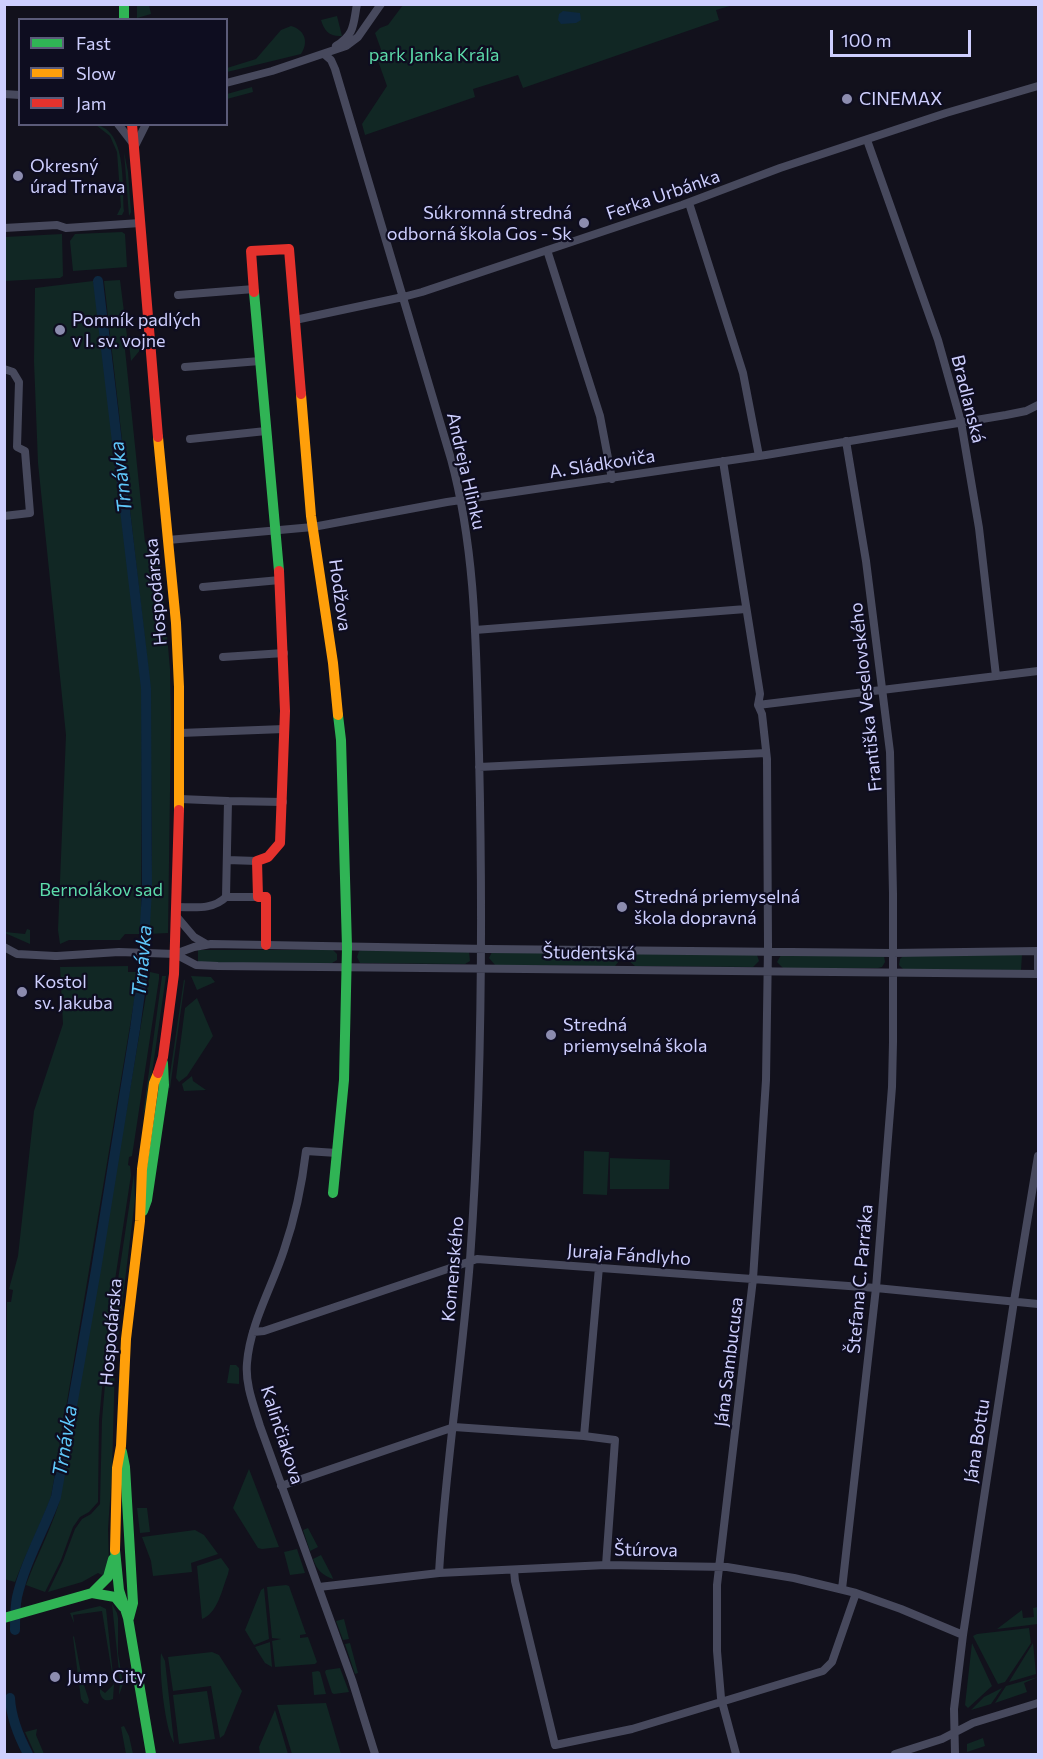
<!DOCTYPE html>
<html>
<head>
<meta charset="utf-8">
<style>
  body { margin:0 }
  #map { position:relative; width:1043px; height:1759px; overflow:hidden; background:#12111c; font-family:Commissioner,sans-serif }
  canvas { display:block }
  .frame { position:absolute; inset:0; border:6px solid #cecffe; pointer-events:none }
  .legend { position:absolute; left:18px; top:18px; width:210px; height:108px; box-sizing:border-box; background:#0e0d20; border:2px solid #5b5b79; margin:0; padding:8px 10px; list-style:none; font-size:18px; color:#cecffe }
  .legend li { display:flex; align-items:center; gap:12px; height:30px }
  .legend b { width:30px; border:2px solid #5b5b79 }
  .scale { position:absolute; left:830px; top:30px; width:141px; height:27px; box-sizing:border-box; border:3px solid #cecffe; border-top:0; padding-left:8px; font-size:18px; line-height:21px; white-space:nowrap; color:#cecffe; -webkit-text-stroke:4px #0e0d20; paint-order:stroke }
</style>
</head>
<body>
<div id="map">
<canvas width="1043" height="1759"></canvas>
<div class="frame"></div>
<ul class="legend">
<li><b style="height:8px;background:#30b455"></b>Fast</li>
<li><b style="height:8px;background:#ff9f0a"></b>Slow</li>
<li><b style="height:8px;background:#e5322d"></b>Jam</li>
</ul>
<div class="scale">100 m</div>
</div>
<script>
const ctx = document.querySelector('canvas').getContext('2d');
ctx.lineJoin = 'round';
function paint(path, color) {
  ctx.fillStyle = color;
  ctx.fill(path, 'evenodd');
}
function strokePath(path, color, width, dash) {
  ctx.strokeStyle = color;
  ctx.lineWidth = width;
  ctx.lineCap = dash ? 'butt' : 'round';
  ctx.setLineDash(dash || []);
  ctx.stroke(path);
}
function write(font, color, halo, rows, align = 'center') {
  ctx.font = font + ' Commissioner,sans-serif';
  ctx.lineWidth = 4.5;
  ctx.setLineDash([]);
  ctx.textBaseline = 'middle';
  ctx.strokeStyle = halo;
  ctx.fillStyle = color;
  for (const [text, x, y, turn = 0] of rows) {
    ctx.save();
    ctx.translate(x, y);
    ctx.rotate((+turn || 0) * Math.PI / 180);
    ctx.textAlign = isNaN(turn) ? turn : align;
    if (halo) ctx.strokeText(text, 0, 0);
    ctx.fillText(text, 0, 0);
    ctx.restore();
  }
}
paint(new Path2D(`
  M137,5H149L151,14L137,18Z
  M403,5H733L716,10L719,20L523,88L518,75L473,89L475,97L365,135L362,124L387,86L377,58L383,55L375,33L380,28L388,25Z
  M337,16L342,36C330,37 324,31 321,20Z
  M291,26C305,30 309,42 301,54L227,72V68L256,59L281,30Z
  M252,87L253,92L227,99V94Z
  M96,125C127,130 122,186 124,211L122,215H117L121,207L117,152L110,136Z
  M124,152L128,172L131,212L129,216Z
  M122,232L125,234L127,267L73,271L70,241L75,234Z
  M62,234L63,276L60,278L5,281V237Z
  M120,280L127,336L124,340L145,542L157,557L161,566L170,669L171,720L168,933L148,934L152,853L150,686L104,281Z
  M93,281L96,292L142,689L141,934H125L120,940H69L60,944L58,930L66,735L38,463L34,361L35,288Z
  M131,339H138L141,349L131,361L129,343Z
  M4,927L5,932L25,934L27,929L30,930V944L5,933Z
  M198,950H333L337,954V960L332,963H198Z
  M362,950L469,952L470,961L465,964L360,963L357,957L359,951Z
  M492,952L617,954L619,961L615,966L495,965L489,958Z
  M633,953L757,955L759,961L753,967L635,966L629,961Z
  M781,955L884,956L885,962L882,967L878,968H783L777,962Z
  M904,955H1022L1021,970L903,969L899,965L900,959Z
  M128,966V972H139L51,1497C40,1526 26,1553 15,1582L4,1579L7,1302H11L13,1290L9,1289L18,1256L34,1111L63,1024L60,967Z
  M150,972L159,974V979L132,1156L129,1157L128,1165L130,1166L131,1175L108,1326L99,1420L98,1502L89,1512L80,1517L73,1527L61,1560L45,1592L26,1585C36,1557 50,1532 59,1503Z
  M162,976H166L148,1101L143,1115Z
  M191,976L211,977L215,982L197,990Z
  M184,979L185,981L170,1088H168Z
  M197,998L213,1036L187,1076L179,1082L176,1078L185,1008Z
  M192,1076L193,1081L206,1090L184,1091L182,1084Z
  M584,1151L609,1152L607,1195L583,1194Z
  M610,1158L670,1160L669,1189H610Z
  M134,1174L135,1199L115,1362L112,1472L108,1529L109,1563L104,1576L98,1573L82,1582L48,1592L63,1561L75,1529L82,1519L91,1514L100,1504L102,1420L106,1372L111,1326Z
  M230,1365H236L239,1368V1384L227,1383Z
  M249,1469L279,1547L262,1549L258,1548L233,1508Z
  M137,1508H147L150,1532L140,1533Z
  M308,1528L318,1547L310,1551L303,1530Z
  M195,1530L204,1535L218,1554L191,1563L192,1572L153,1576L151,1561L142,1537Z
  M297,1549L305,1573L290,1575L284,1552Z
  M321,1555L332,1576L333,1579C322,1575 317,1570 313,1559Z
  M221,1558L229,1569L228,1574C222,1589 218,1613 202,1619L197,1566Z
  M286,1585L289,1586L306,1634L300,1635V1638L308,1637L317,1662L315,1664L275,1667L272,1641L281,1639L272,1638L267,1587Z
  M264,1588L269,1639L254,1645L245,1630L261,1590Z
  M112,1604L117,1613L118,1618V1653L123,1684L119,1695L120,1681Z
  M100,1606L106,1609L114,1684L113,1699C106,1702 102,1700 100,1693V1689L105,1693L114,1684L110,1679L112,1673L102,1611L73,1615L74,1623L70,1613Z
  M1038,1607V1624L997,1629L1022,1610L1023,1618L1034,1617L1033,1608Z
  M344,1619L349,1639L343,1640L336,1621Z
  M1029,1628L1031,1643L1005,1682L998,1684L973,1636L977,1634Z
  M74,1636L82,1679L89,1700L88,1704L84,1703L81,1699L73,1637Z
  M270,1642L272,1667L265,1663L255,1647Z
  M350,1643L358,1673L355,1674L345,1644Z
  M972,1643L992,1686L968,1708L965,1705Z
  M1033,1643L1036,1674L1009,1682Z
  M212,1652L219,1655L242,1691L224,1735L220,1738L211,1686L173,1691L168,1657Z
  M161,1653L165,1661L174,1743C165,1730 159,1671 161,1653Z
  M340,1668L349,1692L334,1694L332,1693L325,1672L326,1670Z
  M318,1671L320,1672L326,1694L314,1695L312,1672Z
  M1038,1677L1024,1683L1027,1692L995,1703L1006,1686Z
  M1002,1688L991,1704L971,1710L984,1697Z
  M207,1691L215,1739L179,1744L173,1695Z
  M326,1703L341,1754H292L277,1705Z
  M275,1710L288,1754H260L259,1747Z
  M124,1726L129,1736L133,1754H126L121,1727Z
  M37,1729L36,1735L44,1754H35L25,1732Z
  M983,1738L985,1746L967,1752V1744Z`), '#112724');
paint(new Path2D(`
  M563,11L580,13L581,20L576,23L561,24L558,20L559,14Z`), '#0d2840');
strokePath(new Path2D(`
  M15,1630C15,1619 15,1607 17,1597C25,1562 44,1530 56,1497L96,1270L135,1029L142,978L147,890L146,688L98,281
  M10,1698C11,1718 19,1737 28,1754`), '#0d2840', 10);
strokePath(new Path2D(`
  M336,46C355,34 353,25 357,4
  M324,54L331,60L335,69L451,459C477,555 476,655 479,754C483,922 482,1092 470,1260C462,1364 445,1468 439,1573
  M226,83L272,71L346,46L358,37L381,4
  M4,94L20,95
  M118,124L135,146L146,124
  M867,140L938,340L961,422L979,528L996,676
  M689,203L743,373L759,456
  M4,228L57,225L66,228L140,223
  M547,250L600,416L612,479
  M178,295L254,289
  M295,320L403,297L422,292L682,205L780,168L946,113L1038,86
  M185,367L260,361
  M4,369L13,372L19,382L17,447L25,451L30,513L4,516
  M190,439L266,431
  M723,461L760,694L758,705L762,714L767,759L768,947L766,1080L753,1279L717,1585V1651L721,1698L736,1754
  M168,540L313,527L447,502L766,455L1006,415L1026,411L1038,405
  M203,587L280,580
  M475,630L746,609
  M223,657L284,653
  M758,705L1038,671
  M180,733L284,729
  M479,767L766,753
  M180,799L228,801
  M227,860L257,861
  M258,897H226L228,801L283,802
  M177,907C195,907 213,910 226,897
  M177,917L194,937L206,944
  M4,947L17,954L55,956
  M175,954L196,965L218,966L1038,974
  M1038,955V969
  M57,956L119,952L175,954L194,947L211,944L488,949L892,953L1038,951
  M337,1153L306,1151C302,1185 295,1218 284,1250C272,1287 250,1324 247,1363C245,1385 254,1406 260,1426L352,1680L375,1754
  M599,1267L584,1436L615,1440L606,1565
  M253,1332L264,1331L477,1259L876,1288L1038,1304
  M281,1486L454,1427L584,1436
  M514,1570L515,1581L555,1745L632,1729L823,1671L832,1662L856,1593
  M319,1587L439,1573L606,1565L727,1567L794,1578L856,1593L901,1609L963,1635
  M842,1589L876,1288L892,1087L893,1042V894L890,752L866,561L846,441
  M895,1754L942,1739L973,1723L1038,1703
  M955,1754L954,1709L963,1635L1014,1301L1038,1156`), '#47495d', 8);
strokePath(new Path2D(`
  M124,4V20
  M254,292L279,571
  M333,1193L344,1080L347,947L341,740L338,715
  M143,1211L147,1200L164,1085L163,1063
  M122,1452L125,1467L133,1603L129,1618
  M115,1550L119,1590L128,1618L151,1754
  M92,1593L108,1577L113,1559
  M4,1618L92,1593L115,1597L123,1607`), '#30b455', 10);
strokePath(new Path2D(`
  M301,394L311,516L333,663L338,715
  M158,437L176,623L179,687V810
  M115,1550L117,1468L121,1446L126,1339L140,1221L142,1169L154,1083L158,1073`), '#ff9f0a', 10);
strokePath(new Path2D(`
  M132,124L158,437
  M254,292L251,251L289,249L301,394
  M266,945V897H258L257,861L268,857L280,843L285,711L279,571
  M158,1073L163,1057L174,974L179,810`), '#e5322d', 10);
for (const [x, y, r, color] of [
  [847,99,6,"#8c8caf"],
  [18,176,6,"#8c8caf"],
  [584,223,6,"#8c8caf"],
  [60,330,6,"#8c8caf"],
  [622,907,6,"#8c8caf"],
  [22,992,6,"#8c8caf"],
  [551,1035,6,"#8c8caf"],
  [55,1677,6,"#8c8caf"]
]) {
  const dot = new Path2D();
  dot.arc(x, y, r, 0, 2 * Math.PI);
  ctx.fillStyle = color;
  ctx.fill(dot);
  strokePath(dot, '#0e0d20', 2);
}
write('18px', '#5cdbaa', '#0e0d20', [
  ["park Janka Kráľa",434,55],
  ["Bernolákov sad",101,890]
]);
write('18px', '#cecffe', '#0e0d20', [
  ["CINEMAX",859,99],
  ["Okresný",30,166],
  ["úrad Trnava",30,187],
  ["Súkromná stredná",572,213,"right"],
  ["odborná škola Gos - Sk",572,234,"right"],
  ["Pomník padlých",72,320],
  ["v I. sv. vojne",72,341],
  ["Stredná priemyselná",634,897],
  ["škola dopravná",634,918],
  ["Kostol",34,982],
  ["sv. Jakuba",34,1003],
  ["Stredná",563,1025],
  ["priemyselná škola",563,1046],
  ["Jump City",67,1677]
], 'left');
write('18px', '#cecffe', '#0e0d20', [
  ["Ferka Urbánka",663,195,-19],
  ["Bradlanská",968,399,76],
  ["A. Sládkoviča",602,464,-9],
  ["Andreja Hlinku",466,471,77],
  ["Hospodárska",156,592,-95],
  ["Hodžova",340,595,82],
  ["Františka Veselovského",866,697,-96],
  ["Študentská",589,953,1],
  ["Juraja Fándlyho",629,1255,4],
  ["Komenského",453,1269,-85],
  ["Štefana C. Parráka",860,1279,-85],
  ["Hospodárska",111,1332,-85],
  ["Jána Sambucusa",729,1362,-83],
  ["Kalinčiakova",282,1435,72],
  ["Jána Bottu",977,1441,-81],
  ["Štúrova",646,1550,1]
]);
write('italic 20px', '#5fc8fb', '#0e0d20', [
  ["Trnávka",121,477,-97],
  ["Trnávka",142,961,-85],
  ["Trnávka",65,1441,-81]
]);
</script>
</body>
</html>
